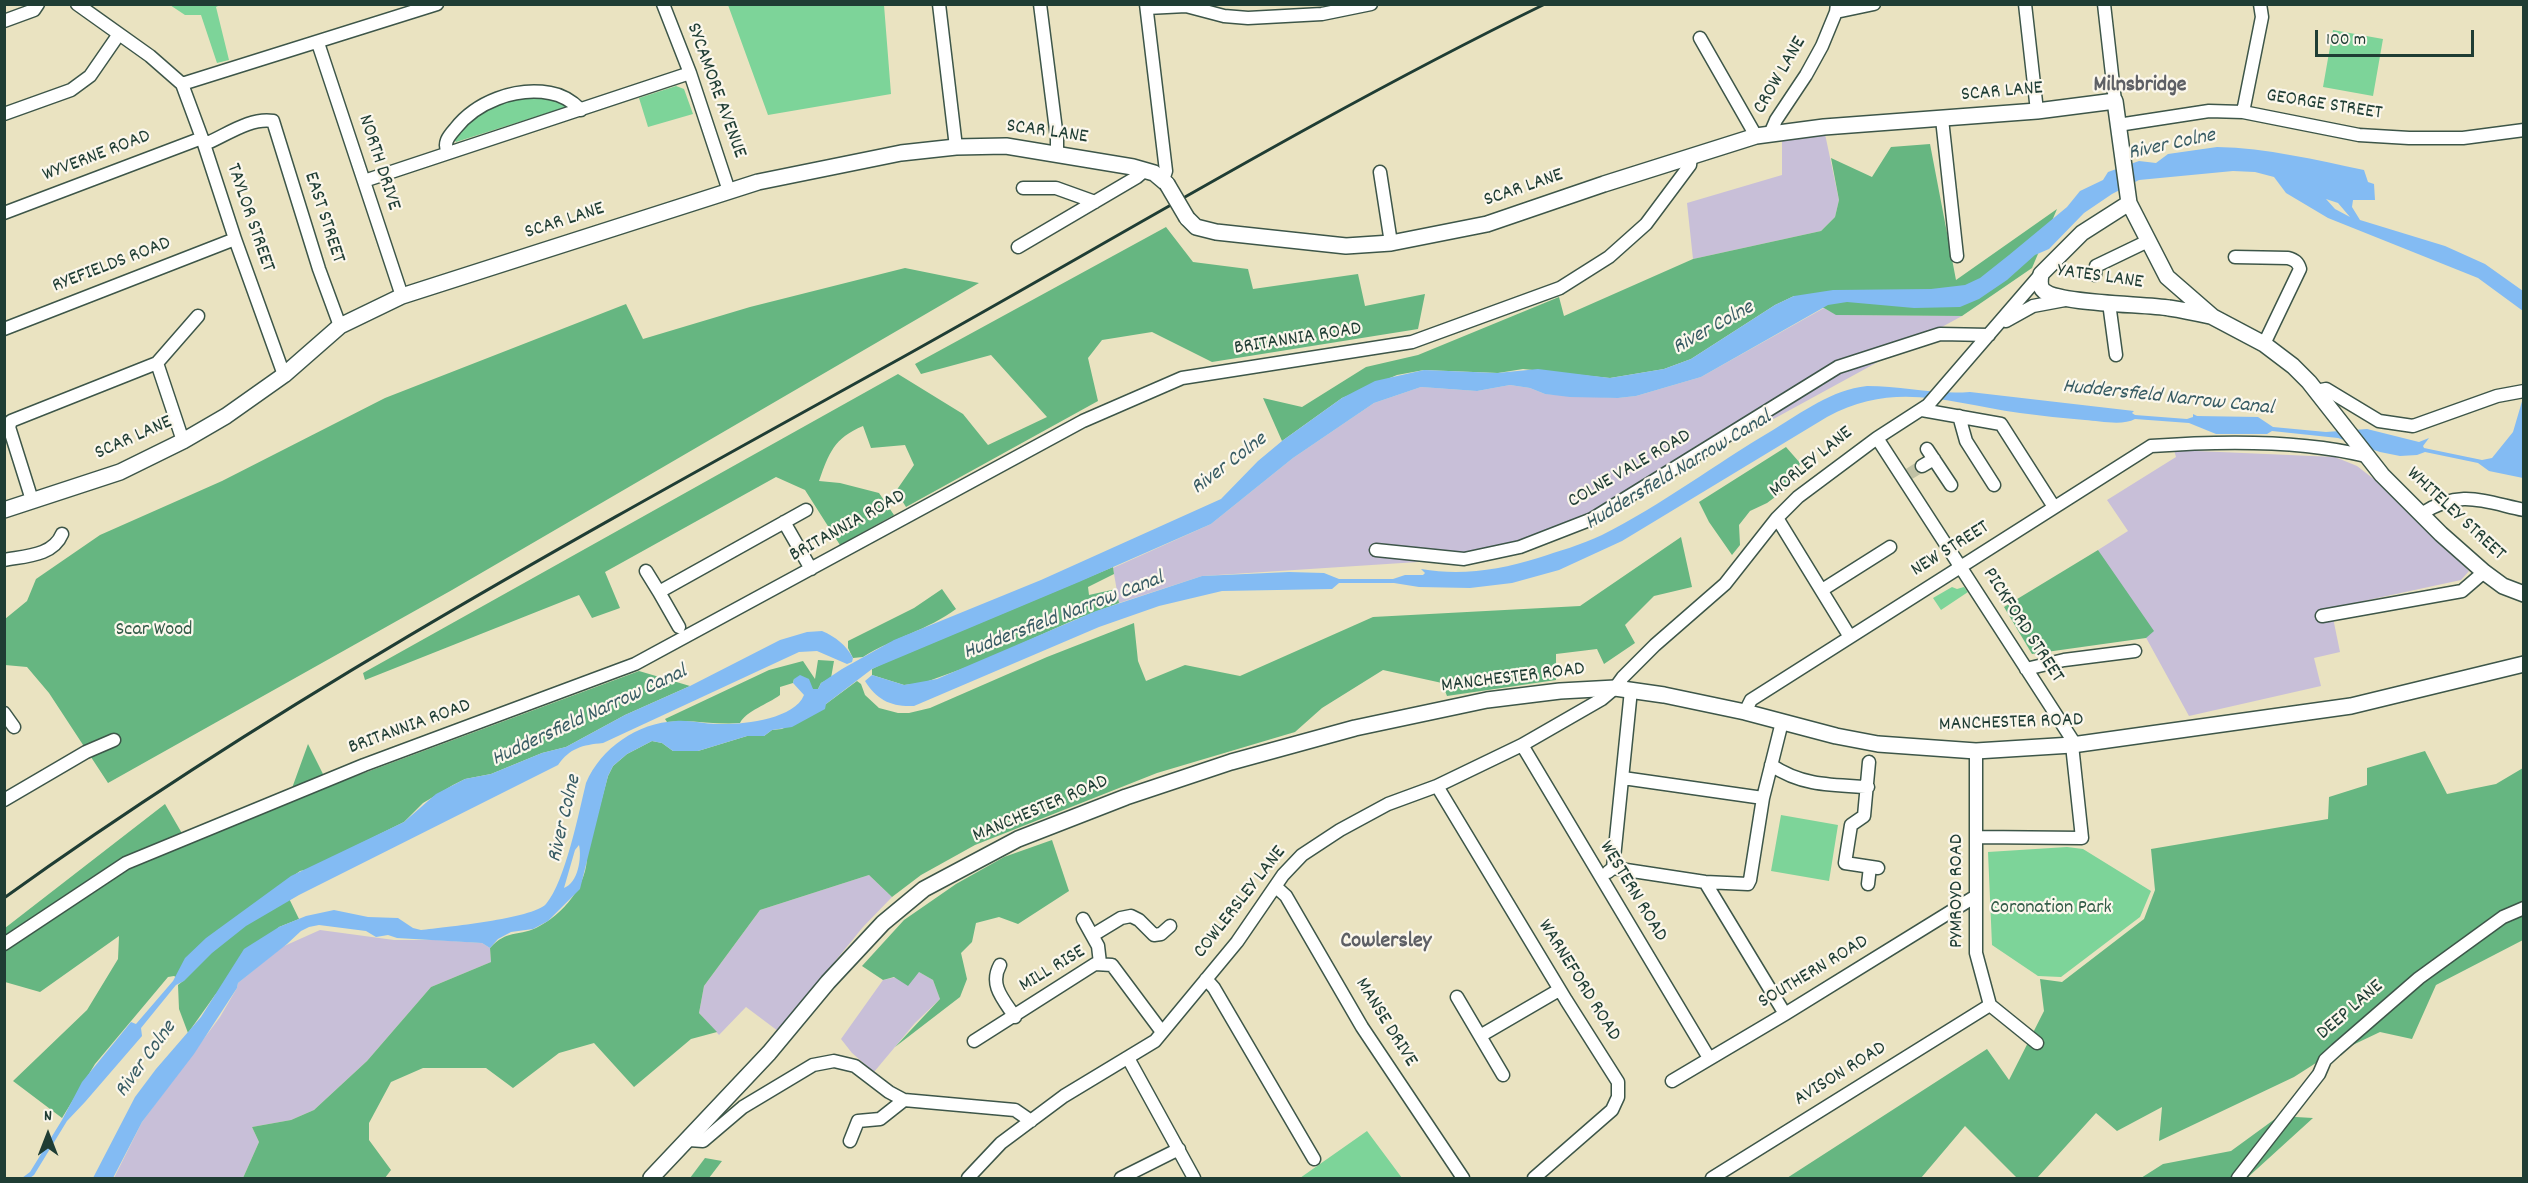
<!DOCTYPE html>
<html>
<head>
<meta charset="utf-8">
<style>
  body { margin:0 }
  #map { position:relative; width:2528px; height:1183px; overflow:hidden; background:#eae3c1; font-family:Dekko,sans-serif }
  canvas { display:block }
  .frame { position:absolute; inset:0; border:6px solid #1f3d34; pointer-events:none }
  .north { position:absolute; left:18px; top:1105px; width:60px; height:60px; -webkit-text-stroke:4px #fbf7ec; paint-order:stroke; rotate:0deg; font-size:16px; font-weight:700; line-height:24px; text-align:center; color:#1f3d34 }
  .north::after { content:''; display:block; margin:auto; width:21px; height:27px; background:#1f3d34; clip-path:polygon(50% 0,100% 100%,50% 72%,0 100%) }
  .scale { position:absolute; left:2315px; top:30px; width:159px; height:27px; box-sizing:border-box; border:3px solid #1f3d34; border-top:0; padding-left:8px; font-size:18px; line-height:21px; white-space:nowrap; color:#1f3d34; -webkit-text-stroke:4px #fbf7ec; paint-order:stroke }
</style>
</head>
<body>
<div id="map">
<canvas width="2528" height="1183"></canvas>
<div class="frame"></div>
<div class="north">N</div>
<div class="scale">100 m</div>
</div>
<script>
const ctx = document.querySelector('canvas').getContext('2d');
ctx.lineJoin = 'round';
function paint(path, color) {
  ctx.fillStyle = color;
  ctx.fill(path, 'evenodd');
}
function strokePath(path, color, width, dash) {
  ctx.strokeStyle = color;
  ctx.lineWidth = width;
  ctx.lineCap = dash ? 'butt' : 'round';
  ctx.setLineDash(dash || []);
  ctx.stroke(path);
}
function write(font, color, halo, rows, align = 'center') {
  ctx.font = font + ' Dekko,sans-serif';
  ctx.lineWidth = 4.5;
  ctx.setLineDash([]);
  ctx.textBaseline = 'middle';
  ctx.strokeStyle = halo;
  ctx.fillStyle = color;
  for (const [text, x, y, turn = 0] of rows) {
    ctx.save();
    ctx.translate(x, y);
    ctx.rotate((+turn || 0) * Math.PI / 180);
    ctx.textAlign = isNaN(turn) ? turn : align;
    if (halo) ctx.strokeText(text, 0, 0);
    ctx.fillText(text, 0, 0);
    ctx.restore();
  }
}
paint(new Path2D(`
  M1825,134L1839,200L1835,217L1821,231L1693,259L1687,203L1782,175V138Z
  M1824,308L1837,315L1962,316L1596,516L1464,559L1202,576L1119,603L1113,568L1211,524L1293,458L1374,403L1421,387L1477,391L1510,385L1530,388L1545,394L1618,398L1636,396L1701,377Z
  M2174,450L2335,457L2357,466L2375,480L2469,571L2461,580L2331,608L2340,652L2314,658L2321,686L2189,716L2098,550L2128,531L2107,500L2176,457Z
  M869,875L892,897L863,927L778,1031L746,1007L719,1035L699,1013L704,986L760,910Z
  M320,930L394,940H436L482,943L490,948L491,962L431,987L367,1061L314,1110L291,1120L252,1127L259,1142L243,1178H114L142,1122L220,1017L237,988L238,983L282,947Z
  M919,972L933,980L940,999L915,1023L874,1072L852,1053L841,1039L883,980Z`), '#c8bfd8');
paint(new Path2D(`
  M170,5H220L216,7L229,60L217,63L201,15H185Z
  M728,5H884L891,94L768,115Z
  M2333,30L2383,39L2373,96L2323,87Z
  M676,86L684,89L693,114L648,127L639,98Z
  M549,96L567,103L566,107L456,142L453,138L464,121L509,98Z
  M1952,587L1957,589L1964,587L1968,592L1941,610L1933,598Z
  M1781,815L1838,825L1829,881L1771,871Z
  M2067,847L2083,849L2151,891L2140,917L2061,977L2038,976L1992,945L1988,852Z
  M1367,1131L1402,1178H1300Z`), '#7dd499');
paint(new Path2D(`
  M1930,144L1956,280L2057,209L2032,268L1962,316L1836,315L1824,308L1794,296L1775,305L1691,359L1664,369L1610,378L1523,369L1498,373L1424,370L1397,375L1342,398L1282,441L1263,398L1302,407L1366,367L1418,355L1559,297L1564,316L1693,259L1821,231L1835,217L1839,200L1831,158L1872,177L1891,147Z
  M1166,227L1193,262L1248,269L1253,289L1358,274L1365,306L1425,294L1418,329L1212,362L1152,332L1102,340L1088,358L1098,401L906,507L896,491L914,465L905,445L871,448L863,426C834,438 829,453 819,481L840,483L879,493L894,515L840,545L805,490L776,477L605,572L620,608L592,618L579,595L365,680L363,673L898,374L963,414L988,445L1047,417L991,355L921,374L915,364Z
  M905,268L979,283L452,590L108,783L49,693L27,667L5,665V619L27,601L36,579L100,535L222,481L385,398L626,304L643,339L750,307Z
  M1786,447L1800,463L1797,475L1786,489L1767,503L1750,511L1739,525L1740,545L1732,555L1709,522L1699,502Z
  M1681,537L1692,587L1654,596L1625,625L1635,643L1604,664L1597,649L1556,654V680L1447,696L1442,683L1383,670L1322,708L1295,732L1157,773L975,845L921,875L892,897L869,875L760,910L704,986L699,1013L717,1032L691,1039L634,1087L594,1043L559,1053L513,1088L486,1068H423L391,1082L369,1123V1140L391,1170L385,1178H243L259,1142L252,1127L291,1120L314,1110L367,1061L431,987L491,962L490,948C508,929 516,937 536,928C563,915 588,885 587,854L608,776L613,766L627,754L652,741L662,743L673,751H698L747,736H764L772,730L782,729L826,704L857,681L861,684L865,695L879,708L898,713H909L930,708L1047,657L1134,623L1138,661L1146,681L1185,665L1240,676L1373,617L1580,606Z
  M2098,550L2154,631L2146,638L2032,654L2004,607Z
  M1113,567L1114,574L1088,587L1089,595L1116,589L1119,603L1074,620L978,663L923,683L904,685L872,675V669L882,664Z
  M942,589L956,609C928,630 893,638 863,657L853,658L848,648V641L914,608Z
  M818,660L834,661L831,678L821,683L818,689H813L794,679L793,683L780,687V695C768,704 746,711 740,723C715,725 691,719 667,722L665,719L769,670L803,661L815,679Z
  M639,671L690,686L625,715L566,747L542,753L491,774L465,779L453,785L423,803L404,822L309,869L300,871L282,884L299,919L279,927L215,995L188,1033L179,1009L178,985L183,981L174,976L168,977L95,1064L62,1118L13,1081L87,1010L118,959L119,936L40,992L5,982V928L165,804L187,842L287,802L308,744L329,786Z
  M2425,751L2447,794L2496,784L2523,768V940L2436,985L2412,1039L2380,1032L2319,1061L2294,1077L2159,1141L2162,1107L2117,1131L2096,1113L2037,1178H2017L1965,1126L1921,1178H1787L1987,1049L2009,1080L2044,1011L2040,979L2062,982L2144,919L2155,890L2151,849L2328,819L2329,797L2367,785V768Z
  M1052,840L1069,891L1018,924L999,917L976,923L972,942L961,953L967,979L960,997L895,1047L940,999L933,980L919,972L908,986L894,977L883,980L862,966L904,920L956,884L1004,857Z
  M2279,1116L2313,1118L2247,1178H2141L2163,1164L2231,1151Z
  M705,1158L722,1161L709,1178H690Z`), '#66b681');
paint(new Path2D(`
  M2217,147C2267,148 2316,160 2364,170L2368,182L2374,184L2375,200H2353L2352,207L2360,220L2445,246L2485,264L2523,291V311L2478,278L2328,218L2286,193L2274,177L2255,172L2233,171L2139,180L2112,194L2084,213L2049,249L2035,255L2007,280L1979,299L1960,307L1914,308L1847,302L1828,305L1701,377L1636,396L1618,398L1570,397L1545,394L1530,388L1510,385L1477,391L1421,387L1374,403L1293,458L1211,524L1079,582L872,669L826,704L825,709L792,727L772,730L764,736H747L698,751H673L662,743L652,741L627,754L613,766L608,776L580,889L548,921L533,929L511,932L498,939L490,948L482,943L397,938L388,935L376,937L366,931L319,925L309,927L301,931L287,944L238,983L237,988L194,1054L142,1122L113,1178H93L135,1097L156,1069L201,1017L244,949L279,927L306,916L334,910L368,917L398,918L413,928L421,930C445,927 532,919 546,904C565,882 579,812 586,783C601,748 637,723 676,721C690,720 703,724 717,724C740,725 794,720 804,695L793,683L794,679L800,675L809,679L813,689H818L821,683L842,669L894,640L1041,580L1221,499L1258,461L1282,441L1342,398L1375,381L1424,370L1497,373L1538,369L1610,378L1664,369L1691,359L1775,305L1794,296L1833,290L1931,289L1965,285L1980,278L2009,255L2067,207L2080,191L2103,180L2108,172L2139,161L2156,163L2168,154ZM2326,199L2338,203L2350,217L2335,209ZM579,845C582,858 578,883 564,888L575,850Z
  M1867,386C1902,386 1936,395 1970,392L2134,411L2132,413L2135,415L2187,419L2193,417V414L2197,416L2258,417L2273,427L2326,432L2367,429L2419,442L2429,438L2423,446L2424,448L2482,460L2492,458L2513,432L2523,398V478L2489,471L2478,463L2425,452L2417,455L2400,456L2380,452L2338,438L2272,431L2267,434H2216L2189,423L2135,419C2123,426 2099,421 2085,420C2063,418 2042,416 2020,413C1950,403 1894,380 1827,417L1622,541L1559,570L1512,583L1470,588L1419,587L1394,583H1339L1332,589L1222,591L1159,606L1099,627L914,706C891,707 877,700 865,681L872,675L904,685L937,679L1096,611L1202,576L1289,572L1324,573L1339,579H1393L1405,575H1423L1425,573L1421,569C1461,576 1499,570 1538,558C1559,551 1581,545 1602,535C1662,505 1715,464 1773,430C1803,412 1831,390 1867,386Z
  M822,631C836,637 846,645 853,658L852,662L847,664L817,651L799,652L603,743C582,745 570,748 558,765L299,895L246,926L212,953L184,981L176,985L141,1028L142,1036L85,1102L67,1121L34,1175L30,1178H22L30,1172L62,1120L82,1082L131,1022L136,1024L173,981L185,958L206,938L291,876L404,822L436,794L465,779L491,774L542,753L566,747L625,715L690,686L780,640L807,632Z`), '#83bbf3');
strokePath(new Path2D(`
  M1909,474L1922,466`), '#c1c2a5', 12, [12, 6]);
const minor = new Path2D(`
  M77,4L150,56L182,84L202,138L235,239L284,375
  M663,4L690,73L729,191
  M939,4L956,147
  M1040,4L1057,138V155
  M1146,4L1166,171L1163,180
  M2025,4L2037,111
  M2104,4L2115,101
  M1147,8L1186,6L1224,16L1248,18L1322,14L1371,4
  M1836,12L1874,4
  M4,21L34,10L38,4
  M1700,38L1756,136
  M318,43L402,296
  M182,84L437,4
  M2243,112L2262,17L2260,4
  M4,114L71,90L90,76L119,34
  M1942,119L1957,256
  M2118,125L2209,111L2243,112L2359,135L2409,138H2463L2524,130
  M1770,134L1776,120L1806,75L1822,46L1836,12L1837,4
  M205,144C225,136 250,117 273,121L319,269L340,326
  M448,153C443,143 448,137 455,129C476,102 515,87 550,93C563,95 572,101 581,110
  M1380,172L1391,243
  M364,181L690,73
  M1023,188H1056L1095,202
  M4,213L202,138
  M1018,247L1137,177L1145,170
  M2235,257L2288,258C2295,260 2298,262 2300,269L2264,344
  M2095,275L2096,266L2148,241
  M2109,303L2116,355
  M2006,321L2033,306L2065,300
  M4,329L235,239
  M157,363L198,316
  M2316,391L2326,389L2379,421L2413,426L2497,396L2524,391
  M1922,410L2001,424L2054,507
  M1959,416L1966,441L1994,485
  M1877,438L2075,744
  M1927,449L1951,485
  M1922,466L1934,459
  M32,500L9,427L11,421L157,363L183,441
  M2421,514C2460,489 2482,501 2524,510
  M1777,518L1850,637
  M784,522L811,569
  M1376,550L1464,559L1520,547L1592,519L1838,367L1940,334L1989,335
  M4,560C25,556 53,556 62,534
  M646,571L659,592
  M1822,590L1890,547
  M2322,616L2462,591L2484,572
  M679,627L659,592L806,510
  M2026,669L2064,660L2135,651
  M1745,712L1751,700L2151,446C2218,441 2302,440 2366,456
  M4,713L14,727
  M1522,745L1709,1058
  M1976,751V953L1990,1005L2037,1043
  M1869,762L1864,816L1851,825L1845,863L1878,868
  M1771,765C1802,786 1832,785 1868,787
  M1623,778L1763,798
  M1437,786L1566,1000L1618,1082V1097L1612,1110L1534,1178
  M4,800L86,752L114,740
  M1977,837L2082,838L2072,745
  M1613,868L1705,882L1748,884L1750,880L1763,798L1782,722
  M1608,872L1613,868L1631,690
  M1705,882L1785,1014
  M1868,884L1870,867
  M1276,887L1286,896L1362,1027L1463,1178
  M1083,919L1098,946L1100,963
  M1093,935L1121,918L1131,916L1139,920L1154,935L1161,934L1170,926
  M4,944L126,863L364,765L635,664L1083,421L1182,378L1412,342L1560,288L1609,257L1646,224L1690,165L1691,157
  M1000,965C989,985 1003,999 1015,1017
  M1206,979L1214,988L1314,1159
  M1457,997L1480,1036L1559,990
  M1480,1036L1503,1075
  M974,1041L1095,964L1112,965L1162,1032
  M1128,1058L1194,1178
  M1672,1081L1785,1014L1976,896
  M689,1140L703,1141L743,1107L813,1065L834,1061L855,1066L889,1092L904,1100L1015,1110L1031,1121
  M850,1141L858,1121L880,1119L904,1100
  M968,1178L1001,1143L1064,1096L1155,1041L1237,942L1283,875L1302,855L1340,830L1388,804L1437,786L1522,745L1602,699L1615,688L1623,677L1655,645L1725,584L1777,518L1798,497L1877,438L1928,405L2041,274
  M1121,1178L1179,1149
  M1712,1178L1990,1005
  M2238,1178L2319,1074L2325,1060L2336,1050L2419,978L2503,917L2524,908`);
const major = new Path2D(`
  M2129,203L2082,233L2041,274C2040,280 2039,287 2044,291C2059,304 2146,304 2169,308C2183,310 2197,313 2210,316
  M1187,218L1196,227L1216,232L1346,246L1391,243L1487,224L1604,184L1756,136L1824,127L2037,111L2115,101L2129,203L2167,277L2213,317L2264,344L2293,366L2309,382L2382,475L2441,534L2484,572L2503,586L2524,594
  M4,510L120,472L183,441L226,416L284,375L340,326L402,296L758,182L901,153L956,147L1006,146L1133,167L1154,173L1167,184
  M651,1178L769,1053L828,982L883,923L924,889L1018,839L1126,797L1231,762L1355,728L1487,700L1560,691L1615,688L1664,695L1745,712L1836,736L1878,744L1976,751L2072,745L2351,706L2524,664`);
strokePath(minor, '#3d5649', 15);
strokePath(major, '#3d5649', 18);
strokePath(minor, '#fff', 12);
strokePath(major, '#fff', 15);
strokePath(new Path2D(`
  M4,898C286,695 591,530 894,362C1110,242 1322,113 1545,4`), '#1f3d34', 3);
const majorBridge = new Path2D(`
  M1167,184L1187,218`);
strokePath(majorBridge, '#3d5649', 18, []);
strokePath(majorBridge, '#fff', 15);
write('20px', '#1f3d34', '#fbf7ec', [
  ["CROW LANE",1781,76,-60],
  ["SYCAMORE AVENUE",715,91,70],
  ["SCAR LANE",2002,93,-5],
  ["GEORGE STREET",2324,106,9],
  ["SCAR LANE",1047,133,8],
  ["WYVERNE ROAD",97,157,-21],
  ["NORTH DRIVE",378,163,72],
  ["SCAR LANE",1524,189,-19],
  ["TAYLOR STREET",249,218,71],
  ["EAST STREET",323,218,72],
  ["SCAR LANE",565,222,-18],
  ["RYEFIELDS ROAD",112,266,-21],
  ["YATES LANE",2100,278,8],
  ["BRITANNIA ROAD",1298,340,-9],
  ["SCAR LANE",134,439,-24],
  ["MORLEY LANE",1812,463,-39],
  ["COLNE VALE ROAD",1630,470,-30],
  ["WHITELEY STREET",2455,515,43],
  ["BRITANNIA ROAD",848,527,-29],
  ["NEW STREET",1951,550,-32],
  ["PICKFORD STREET",2022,626,57],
  ["MANCHESTER ROAD",1513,679,-7],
  ["MANCHESTER ROAD",2011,724,-2],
  ["BRITANNIA ROAD",410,728,-20],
  ["MANCHESTER ROAD",1041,810,-23],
  ["PYMROYD ROAD",1958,891,-90],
  ["WESTERN ROAD",1632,892,59],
  ["COWLERSLEY LANE",1241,903,-52],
  ["MILL RISE",1053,970,-31],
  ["SOUTHERN ROAD",1814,973,-31],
  ["WARNEFORD ROAD",1578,981,58],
  ["DEEP LANE",2351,1011,-41],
  ["MANSE DRIVE",1385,1023,58],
  ["AVISON ROAD",1841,1075,-32]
]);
write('20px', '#325b48', '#fbf7ec', [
  ["Scar Wood",154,631],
  ["Coronation Park",2051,909]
]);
write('italic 21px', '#385c64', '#fbf7ec', [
  ["River Colne",2172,146,-12],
  ["River Colne",1714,329,-29],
  ["Huddersfield Narrow Canal",2168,399,6],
  ["River Colne",1230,465,-37],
  ["Huddersfield Narrow Canal",1679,472,-31],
  ["Huddersfield Narrow Canal",1064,617,-21],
  ["Huddersfield Narrow Canal",590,717,-25],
  ["River Colne",566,819,-77],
  ["River Colne",147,1060,-54]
]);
write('bold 22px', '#5e6065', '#fbf7ec', [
  ["Milnsbridge",2140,87],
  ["Cowlersley",1386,943]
]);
</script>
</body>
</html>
